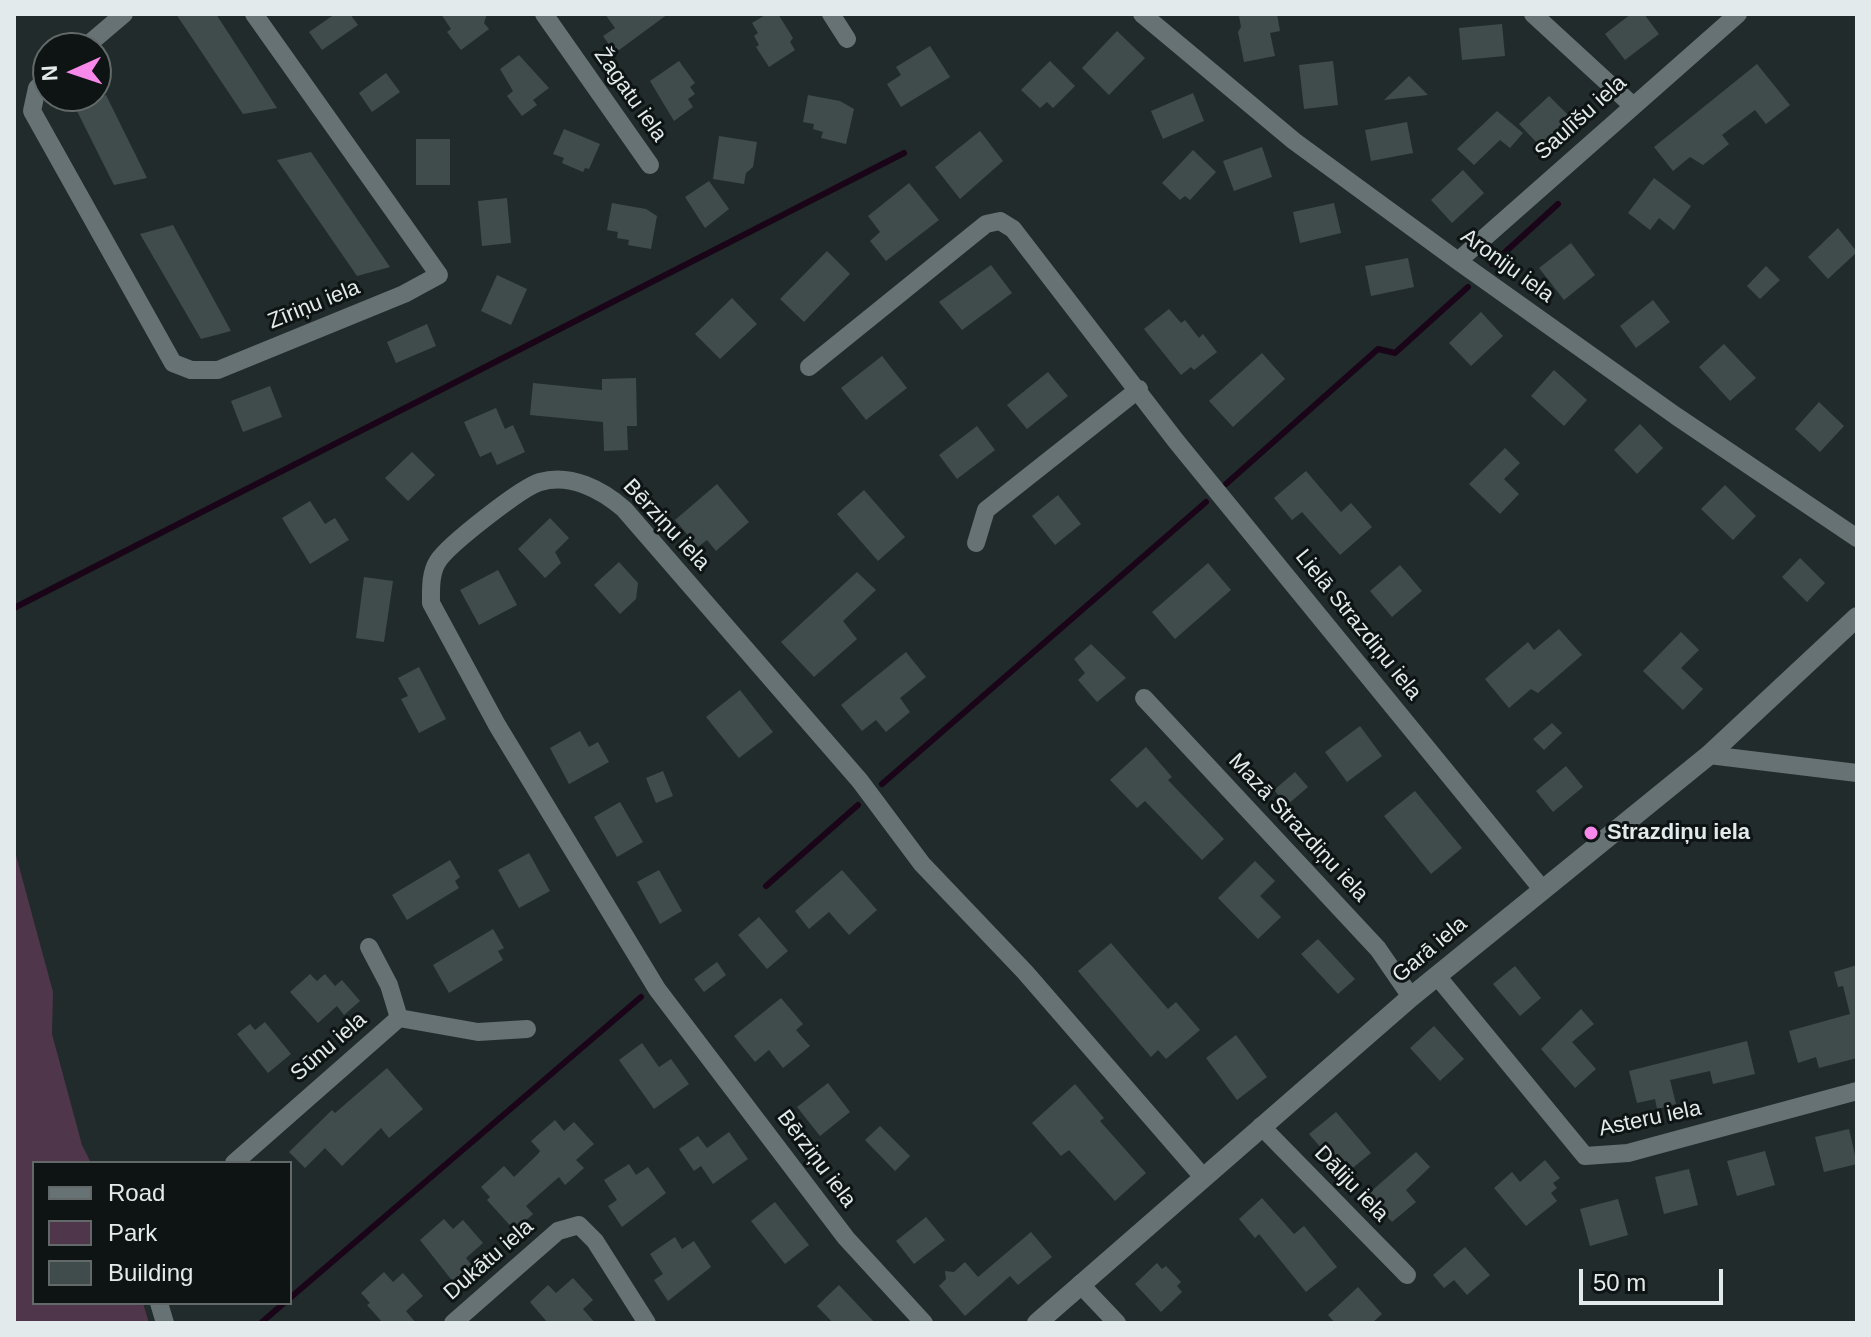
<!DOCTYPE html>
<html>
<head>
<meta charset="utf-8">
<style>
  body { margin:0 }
  #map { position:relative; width:1871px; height:1337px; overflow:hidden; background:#212b2c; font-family:Arial,sans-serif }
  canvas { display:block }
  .frame { position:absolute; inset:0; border:16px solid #e3eaeb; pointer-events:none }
  .legend { position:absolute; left:32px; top:1161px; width:260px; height:144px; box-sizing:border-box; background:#0e1313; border:2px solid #636969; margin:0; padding:10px 14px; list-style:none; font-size:24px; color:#e3eaeb }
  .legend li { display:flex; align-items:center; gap:16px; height:40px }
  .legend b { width:40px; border:2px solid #636969 }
  .north { position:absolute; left:32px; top:32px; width:80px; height:80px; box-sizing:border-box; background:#0e1313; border:2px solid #636969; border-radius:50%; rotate:267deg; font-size:22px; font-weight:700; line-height:32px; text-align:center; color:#e3eaeb }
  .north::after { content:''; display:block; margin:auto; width:28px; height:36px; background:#f888e9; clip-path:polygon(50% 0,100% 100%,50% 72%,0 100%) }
  .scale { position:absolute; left:1579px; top:1269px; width:144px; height:36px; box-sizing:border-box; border:4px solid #e3eaeb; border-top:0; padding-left:10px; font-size:24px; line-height:28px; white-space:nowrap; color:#e3eaeb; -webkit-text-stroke:6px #0e1313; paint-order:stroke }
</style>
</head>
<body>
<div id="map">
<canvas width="1871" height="1337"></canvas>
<div class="frame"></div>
<ul class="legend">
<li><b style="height:10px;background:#667273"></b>Road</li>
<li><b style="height:22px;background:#4f364b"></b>Park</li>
<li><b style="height:22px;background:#404c4c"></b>Building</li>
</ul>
<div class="north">N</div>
<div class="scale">50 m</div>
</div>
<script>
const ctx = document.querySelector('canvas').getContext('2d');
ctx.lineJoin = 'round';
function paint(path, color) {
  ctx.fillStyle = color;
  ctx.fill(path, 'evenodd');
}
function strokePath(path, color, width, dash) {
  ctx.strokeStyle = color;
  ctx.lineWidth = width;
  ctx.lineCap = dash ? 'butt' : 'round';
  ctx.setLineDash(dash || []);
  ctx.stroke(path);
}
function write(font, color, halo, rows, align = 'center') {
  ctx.font = font + ' Arial,sans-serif';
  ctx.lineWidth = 6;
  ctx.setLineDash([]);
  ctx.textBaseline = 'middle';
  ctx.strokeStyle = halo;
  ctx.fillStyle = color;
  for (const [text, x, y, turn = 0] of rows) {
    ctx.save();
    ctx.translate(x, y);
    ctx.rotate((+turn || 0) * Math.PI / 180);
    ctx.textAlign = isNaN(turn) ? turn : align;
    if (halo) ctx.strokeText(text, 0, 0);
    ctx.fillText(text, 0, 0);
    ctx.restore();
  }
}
paint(new Path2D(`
  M14,848L53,992L52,1034L82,1145L91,1163H34V1303H143L149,1323H14Z`), '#4f364b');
strokePath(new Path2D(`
  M1492,264L1558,204
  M1226,484L1378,349L1395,353L1468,287
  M14,608L904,153
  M882,784L1206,502
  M766,886L858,805
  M290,1298L641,997
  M261,1323L284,1303`), '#1a0518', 6);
paint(new Path2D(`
  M176,14H216L277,108L243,114Z
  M335,14H350L358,25L322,50L309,32Z
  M441,14H487L484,23L489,29L461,50L447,32L451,29Z
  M605,14H668L615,53L603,36L615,28Z
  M767,14H778L793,38L790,42L795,50L769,67L756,47L759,45L754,36L758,33L752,23Z
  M1248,14H1277L1280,31L1270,33L1275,56L1244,62L1238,32L1241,27L1239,16Z
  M1631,14H1644L1659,34L1625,60L1605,34Z
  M1502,24L1505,56L1462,60L1459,28Z
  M1117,31L1145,58L1109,95L1082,68Z
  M930,46L950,77L901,107L887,84L901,75L896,67Z
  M519,55L549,88L533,100L537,105L522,116L507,96L513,91L500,69Z
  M679,61L695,83L690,87L695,94L688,99L693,107L674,121L650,81Z
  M1050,61L1075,86L1053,108L1047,102L1040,108L1021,90Z
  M1333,61L1338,105L1304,109L1299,65Z
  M1757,64L1790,105L1766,124L1755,110L1722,135L1729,144L1703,165L1690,157L1673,171L1654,147Z
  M386,73L400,92L372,112L359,93Z
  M1409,76L1428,95L1384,100Z
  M1193,93L1204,121L1163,139L1151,111Z
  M106,95L147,178L114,185L73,103Z
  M808,95L840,101L854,109L846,144L821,138L823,132L813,129L814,124L803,122Z
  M1549,96L1570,117L1540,146L1519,124Z
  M1497,111L1523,133L1510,148L1500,140L1474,165L1457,149Z
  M1407,122L1413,153L1371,161L1365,130Z
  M564,129L600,144L589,169L585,168L583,172L562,163L564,158L553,154Z
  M980,131L1003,161L960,199L935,167Z
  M719,136L757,142L753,167L746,173L744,184L713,179Z
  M416,139H450V185H416Z
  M1262,147L1272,177L1234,191L1223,161Z
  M1193,150L1216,172L1190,200L1185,196L1180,200L1162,183Z
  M311,152L390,267L357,276L277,160Z
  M1463,170L1484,193L1452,223L1431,200Z
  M1654,178L1691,206L1674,230L1659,218L1650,230L1628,213Z
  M709,181L729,209L705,228L685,197Z
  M909,183L939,220L886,261L870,241L880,232L868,216Z
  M507,198L511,243L482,246L478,201Z
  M612,203L646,209L657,216L651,249L628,245L629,240L617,238L618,232L607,230Z
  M1334,203L1341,233L1300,243L1293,212Z
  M173,225L231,331L201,339L140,234Z
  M1838,228L1857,252L1828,279L1808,257Z
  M1571,243L1595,275L1564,300L1539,268Z
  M827,251L850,274L804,322L780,299Z
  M1408,258L1414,287L1371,296L1365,266Z
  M991,265L1012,293L962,330L939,302Z
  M1766,266L1780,280L1760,299L1747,286Z
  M497,275L527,289L511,325L481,311Z
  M732,298L757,324L720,359L695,334Z
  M1653,300L1670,322L1636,348L1620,326Z
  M1169,309L1181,323L1185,320L1199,338L1203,334L1217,352L1194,370L1191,367L1181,375L1144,329Z
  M1481,312L1503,336L1471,366L1449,343Z
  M427,324L436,346L396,363L387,342Z
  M1724,344L1756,378L1730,401L1699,367Z
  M1262,353L1285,379L1233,427L1209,401Z
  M882,356L907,388L866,420L841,388Z
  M1554,370L1587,400L1564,426L1531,396Z
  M1048,372L1068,396L1027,429L1007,405Z
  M636,378L637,426H627L628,450L604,451L603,422L530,415L533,383L602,390V379Z
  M270,386L282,417L243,432L231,401Z
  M1819,402L1844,426L1820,452L1795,429Z
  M496,408L505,429L513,425L525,452L497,465L491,452L480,457L464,422Z
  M1640,424L1663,448L1637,474L1614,450Z
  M977,426L995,450L957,479L939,455Z
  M1505,448L1520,463L1504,479L1519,494L1500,514L1469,484Z
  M412,452L435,475L408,501L385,478Z
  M1306,471L1341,512L1351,503L1372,527L1340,555L1302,512L1292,520L1274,498Z
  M717,484L749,522L716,551L707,540L698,547L675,520Z
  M1725,485L1756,516L1733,540L1701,509Z
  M864,490L905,537L878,561L837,514Z
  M1058,495L1081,524L1055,545L1032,516Z
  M310,501L325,524L335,518L349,540L310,564L282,518Z
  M550,518L569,538L555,552L561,563L545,578L518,549Z
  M1800,558L1825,583L1807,602L1782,577Z
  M619,562L638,583L636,599L620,614L594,585Z
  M1208,563L1231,590L1175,639L1152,612Z
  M1400,565L1422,591L1392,617L1370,591Z
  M498,570L517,605L479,625L460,590Z
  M857,572L876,590L843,621L857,639L814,677L781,642Z
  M364,577L393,581L384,642L356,638Z
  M1559,629L1582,655L1538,693L1531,689L1509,708L1485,679L1528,642L1534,650Z
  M1681,632L1699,650L1681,668L1703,689L1683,710L1643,671Z
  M1091,644L1126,678L1097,702L1078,680L1085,673L1074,659Z
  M906,652L926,677L900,698L910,712L886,732L876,720L862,731L841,705Z
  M419,667L446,719L419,733L401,699L408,696L398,678Z
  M740,690L773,732L739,758L706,717Z
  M1552,723L1562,733L1544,750L1533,739Z
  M1360,726L1382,756L1347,782L1325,752Z
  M580,731L589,747L598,742L609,762L569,784L550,748Z
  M1146,747L1172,777L1168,780L1224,839L1202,860L1145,801L1137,808L1110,780Z
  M1566,766L1583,787L1553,812L1536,791Z
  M663,771L673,796L656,803L646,778Z
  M1295,772L1308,787L1287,805L1274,790Z
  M1415,791L1462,848L1431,874L1384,816Z
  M620,802L643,842L617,857L594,817Z
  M529,853L550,891L519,908L498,870Z
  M450,860L460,877L455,881L459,888L407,920L392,895Z
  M1255,861L1275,881L1260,896L1281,917L1258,939L1218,898Z
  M659,870L682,911L660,924L637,882Z
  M842,870L877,910L849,935L829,912L809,929L795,911Z
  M759,917L788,951L767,969L738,935Z
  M493,929L504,948L498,951L503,960L449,993L433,965Z
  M1318,939L1355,979L1338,994L1301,954Z
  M1111,943L1168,1009L1176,1002L1200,1030L1166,1059L1158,1050L1151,1057L1078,971Z
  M717,962L726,975L704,992L694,979Z
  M1857,965V1058L1819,1068L1816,1057L1798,1063L1789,1031L1850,1014L1843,986L1838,987L1834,972Z
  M1515,966L1541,998L1520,1016L1493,984Z
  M310,974L317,981L325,974L335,986L342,980L360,1001L344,1015L337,1006L318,1023L290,992Z
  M781,998L803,1024L796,1030L810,1046L783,1068L769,1050L755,1062L734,1036Z
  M1581,1009L1594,1024L1572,1042L1596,1069L1575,1088L1541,1049Z
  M265,1022L291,1054L268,1073L237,1034L250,1024L255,1030Z
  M1434,1026L1464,1059L1440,1081L1410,1048Z
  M1236,1035L1267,1077L1237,1100L1206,1058Z
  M1747,1041L1755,1074L1713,1084L1710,1071L1670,1080L1676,1104L1657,1109L1655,1099L1637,1103L1629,1071Z
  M642,1043L659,1067L671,1059L689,1084L654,1109L619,1060Z
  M387,1068L423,1109L389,1138L381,1128L342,1166L325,1148L305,1168L289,1152L332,1110L335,1113Z
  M828,1083L850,1112L820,1136L797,1107Z
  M1075,1084L1104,1118L1100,1121L1146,1173L1115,1201L1069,1150L1061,1156L1032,1123Z
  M1336,1112L1371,1153L1349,1171L1333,1153L1328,1156L1309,1134Z
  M555,1120L564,1131L574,1122L594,1144L576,1160L584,1168L565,1185L559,1177L526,1206L533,1214L515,1231L487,1200L490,1197L481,1187L504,1166L514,1177L538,1154L540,1151L531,1141Z
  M880,1126L910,1156L895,1171L865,1140Z
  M1849,1129L1857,1164L1824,1172L1815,1137Z
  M729,1132L748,1159L713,1184L701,1166L694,1171L679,1149L698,1136L707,1148Z
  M1765,1151L1775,1185L1737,1196L1727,1161Z
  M1416,1152L1430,1167L1406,1190L1416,1202L1392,1222L1367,1195Z
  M1545,1160L1560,1178L1553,1183L1557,1188L1551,1193L1557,1201L1526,1226L1494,1188L1512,1172L1520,1182Z
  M629,1164L636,1175L648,1167L666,1193L622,1227L608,1206L617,1200L604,1180Z
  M1689,1169L1698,1205L1664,1214L1655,1177Z
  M1262,1198L1294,1234L1304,1226L1337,1267L1306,1292L1259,1234L1255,1238L1239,1219Z
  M1618,1199L1628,1235L1590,1246L1580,1209Z
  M775,1202L809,1245L785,1264L751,1221Z
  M926,1217L945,1240L914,1264L896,1241Z
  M444,1219L453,1229L463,1220L483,1243L466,1258L473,1267L454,1283L420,1240Z
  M1031,1232L1052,1257L1018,1285L1010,1276L965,1316L939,1286L946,1279L945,1271L954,1272L965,1262L978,1277Z
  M675,1237L682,1249L694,1241L711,1267L668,1301L654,1280L663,1274L650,1254Z
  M1465,1247L1490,1275L1467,1295L1454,1280L1444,1288L1433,1275Z
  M1157,1263L1162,1269L1166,1266L1181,1282L1177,1286L1182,1292L1161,1312L1135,1284Z
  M384,1272L393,1282L403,1273L423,1296L406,1311L416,1323H383L367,1305L370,1303L361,1293Z
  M573,1278L593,1300L583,1309L595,1323H548L530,1302L548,1285L556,1293Z
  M839,1285L875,1323H833L817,1306Z
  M1358,1287L1382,1314L1372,1323H1335L1328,1315Z`), '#404c4c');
strokePath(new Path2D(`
  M544,14L650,165
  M831,14L847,39
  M1142,14L1294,141L1458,261L1676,416L1857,538
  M1533,14L1631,104
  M84,48L124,14
  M48,79L37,88L32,111L173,363L191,370H218L404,294L439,275L254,14
  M1458,261L1738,14
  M809,367L986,224L1000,221L1013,229L1176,441L1542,889
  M976,543L986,510L1139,389
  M1144,698L1378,949L1411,997
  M1709,755L1857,773
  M1437,976L1585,1156L1628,1153L1857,1091
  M399,1018L478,1032L527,1029
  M1261,1126L1407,1275
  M234,1163L399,1018L389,985L369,947
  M1080,1284L1117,1323
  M159,1303L165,1323
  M453,1323L558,1231L579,1225L595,1241L647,1323
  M924,1323L846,1238L657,989L497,725L431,603C431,590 430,573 438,561C448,545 522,487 540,482C571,473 602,490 624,509L860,781L922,864L1025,972L1203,1177`), '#667273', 18);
strokePath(new Path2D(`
  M1037,1323L1411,997L1709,755L1857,617`), '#667273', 20);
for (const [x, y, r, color] of [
  [1591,833,8,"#f888e9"]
]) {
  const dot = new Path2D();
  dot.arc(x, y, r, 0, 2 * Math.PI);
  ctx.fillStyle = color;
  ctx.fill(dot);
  strokePath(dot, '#0e1313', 3);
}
write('22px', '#e3eaeb', '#0e1313', [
  ["Žagatu iela",630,95,55],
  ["Saulīšu iela",1581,118,-42],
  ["Aroniju iela",1507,266,36],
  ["Zīriņu iela",314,305,-22],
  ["Bērziņu iela",666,525,47],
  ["Lielā Strazdiņu iela",1358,625,51],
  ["Mazā Strazdiņu iela",1298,828,47],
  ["Garā iela",1430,950,-40],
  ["Sūnu iela",329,1047,-41],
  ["Asteru iela",1650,1119,-12],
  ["Bērziņu iela",816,1159,53],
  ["Dāliju iela",1351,1184,46],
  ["Dukātu iela",489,1260,-41]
]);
write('bold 22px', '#e3eaeb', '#0e1313', [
  ["Strazdiņu iela",1607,833]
], 'left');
</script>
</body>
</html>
